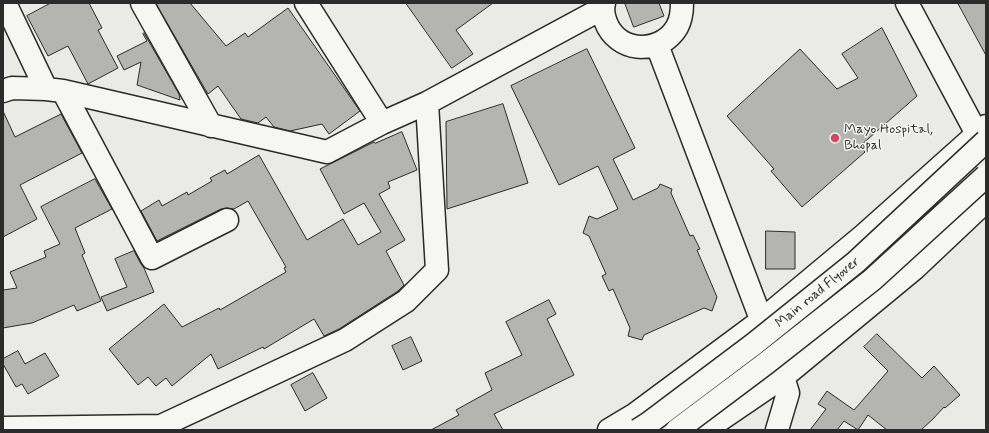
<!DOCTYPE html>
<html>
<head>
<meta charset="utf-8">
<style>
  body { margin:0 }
  #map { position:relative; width:989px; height:433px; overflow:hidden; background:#eaeae6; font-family:Mynerve,sans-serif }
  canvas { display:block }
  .frame { position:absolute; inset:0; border:4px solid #2b2b2b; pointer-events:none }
</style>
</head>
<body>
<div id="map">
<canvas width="989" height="433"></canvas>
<div class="frame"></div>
</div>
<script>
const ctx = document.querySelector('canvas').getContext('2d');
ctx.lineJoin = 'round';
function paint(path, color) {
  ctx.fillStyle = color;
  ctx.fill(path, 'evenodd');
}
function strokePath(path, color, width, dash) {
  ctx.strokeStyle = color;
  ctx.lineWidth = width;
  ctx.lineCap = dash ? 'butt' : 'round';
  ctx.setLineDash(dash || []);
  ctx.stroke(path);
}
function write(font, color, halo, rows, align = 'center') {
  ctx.font = font + ' Mynerve,sans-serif';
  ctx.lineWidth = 3;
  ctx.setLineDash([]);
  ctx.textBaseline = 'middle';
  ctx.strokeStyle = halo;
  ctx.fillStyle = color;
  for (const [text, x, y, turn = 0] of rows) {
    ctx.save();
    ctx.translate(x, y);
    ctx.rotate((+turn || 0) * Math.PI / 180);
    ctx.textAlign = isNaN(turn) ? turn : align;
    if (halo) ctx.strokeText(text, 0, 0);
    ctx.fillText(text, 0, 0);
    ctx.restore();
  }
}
const building = new Path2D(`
  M51,3H89L102,28L98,30L118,68L88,84L68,46L48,56L27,16Z
  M156,3H190L226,46L245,33L248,37L288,8L360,111L329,134L322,124L290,131L274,127L266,117L258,123L241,119L218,86L208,94L205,89Z
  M406,3H493L456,30L473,54L452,68Z
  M625,3H659L664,16L634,27Z
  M958,3H986V55Z
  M882,28L917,96L860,146L865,152L802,207L771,171L774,169L727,116L800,49L837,89L858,78L842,54Z
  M144,33L179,94L180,100L137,85L141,62L124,70L117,56L147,41L143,34Z
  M587,49L635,148L613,159L633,200L658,188L660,184L672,189L671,193L690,236L693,235L700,249L697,250L717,297L712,311L704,308L644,335L642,340L628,336L630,328L613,289L609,291L602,276L606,274L589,236L583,233L589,216L597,219L618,209L598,166L559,185L511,86Z
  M503,104L528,183L447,209L446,122Z
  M3,111L15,137L61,114L82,153L20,185L37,219L3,237Z
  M402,132L417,170L388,182L390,188L379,194L405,240L386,251L404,285L398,291L339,329L324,336L314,319L264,349L263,347L218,369L211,354L172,386L166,378L156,386L148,377L138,385L109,349L164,304L182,327L219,308L220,310L286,272L284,268L286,267L248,201L234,209L227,208L221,209L157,241L141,211L159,200L162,206L187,192L188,195L212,181L210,178L225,170L227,174L259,155L307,240L343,219L358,245L381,232L364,203L344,214L320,169L374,142L375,143Z
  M95,179L112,209L75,228L85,253L82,255L101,301L77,311L74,305L32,323L3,328V290L17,288L10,272L46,257L44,251L60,244L41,207Z
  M766,231L795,232V269H766Z
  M134,251L141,264L144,268L154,292L107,311L101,297L127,287L115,259Z
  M549,300L556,314L547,319L574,375L494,414L503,430H431L459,415L456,410L492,390L485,373L522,355L506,322Z
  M877,334L922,378L934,366L960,395L945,408L944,407L933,419L921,430H887L868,415L858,430L844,421L837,430H810L826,409L818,404L827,391L854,410L888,371L864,347Z
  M411,337L422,361L403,370L392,346Z
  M18,351L25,364L45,353L59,376L28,394L22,384L16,387L3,364V359Z
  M313,373L327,398L305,411L291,385Z`);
paint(building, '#b4b4b1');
strokePath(building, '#2b2b2b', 1);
const minor = new Path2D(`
  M5,3L46,89
  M142,3L211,126
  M306,3L382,123
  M604,3C602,11 604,19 608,27C623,54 662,53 677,27C681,20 682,11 682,3
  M907,3L977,134
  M657,45L783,377L788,393L777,430
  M3,91L12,88L46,89L63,91L327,152L382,123L427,103L603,8
  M63,91L152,258L227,220
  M3,428L161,426L345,340L406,301L437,270L427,103
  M609,430L634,415L762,320L864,235L986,126
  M705,430L783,377L915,268L986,201`);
strokePath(minor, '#2b2b2b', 25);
strokePath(minor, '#f6f6f2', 22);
const majorBridge = new Path2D(`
  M638,430L649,423L754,344L856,262L986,141
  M677,430L765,364L872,280L986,176`);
strokePath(majorBridge, '#2b2b2b', 25, []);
strokePath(majorBridge, '#f6f6f2', 22);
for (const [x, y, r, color] of [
  [835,138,5,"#d1495b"]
]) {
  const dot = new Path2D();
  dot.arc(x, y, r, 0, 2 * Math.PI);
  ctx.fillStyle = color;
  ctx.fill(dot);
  strokePath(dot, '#f6f6f2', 1.5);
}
write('14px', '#2b2b2b', '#f6f6f2', [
  ["Mayo Hospital,",844,130],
  ["Bhopal",844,146]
], 'left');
write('14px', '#2b2b2b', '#f6f6f2', [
  ["Main road Flyover",818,293,-39]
]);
</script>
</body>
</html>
